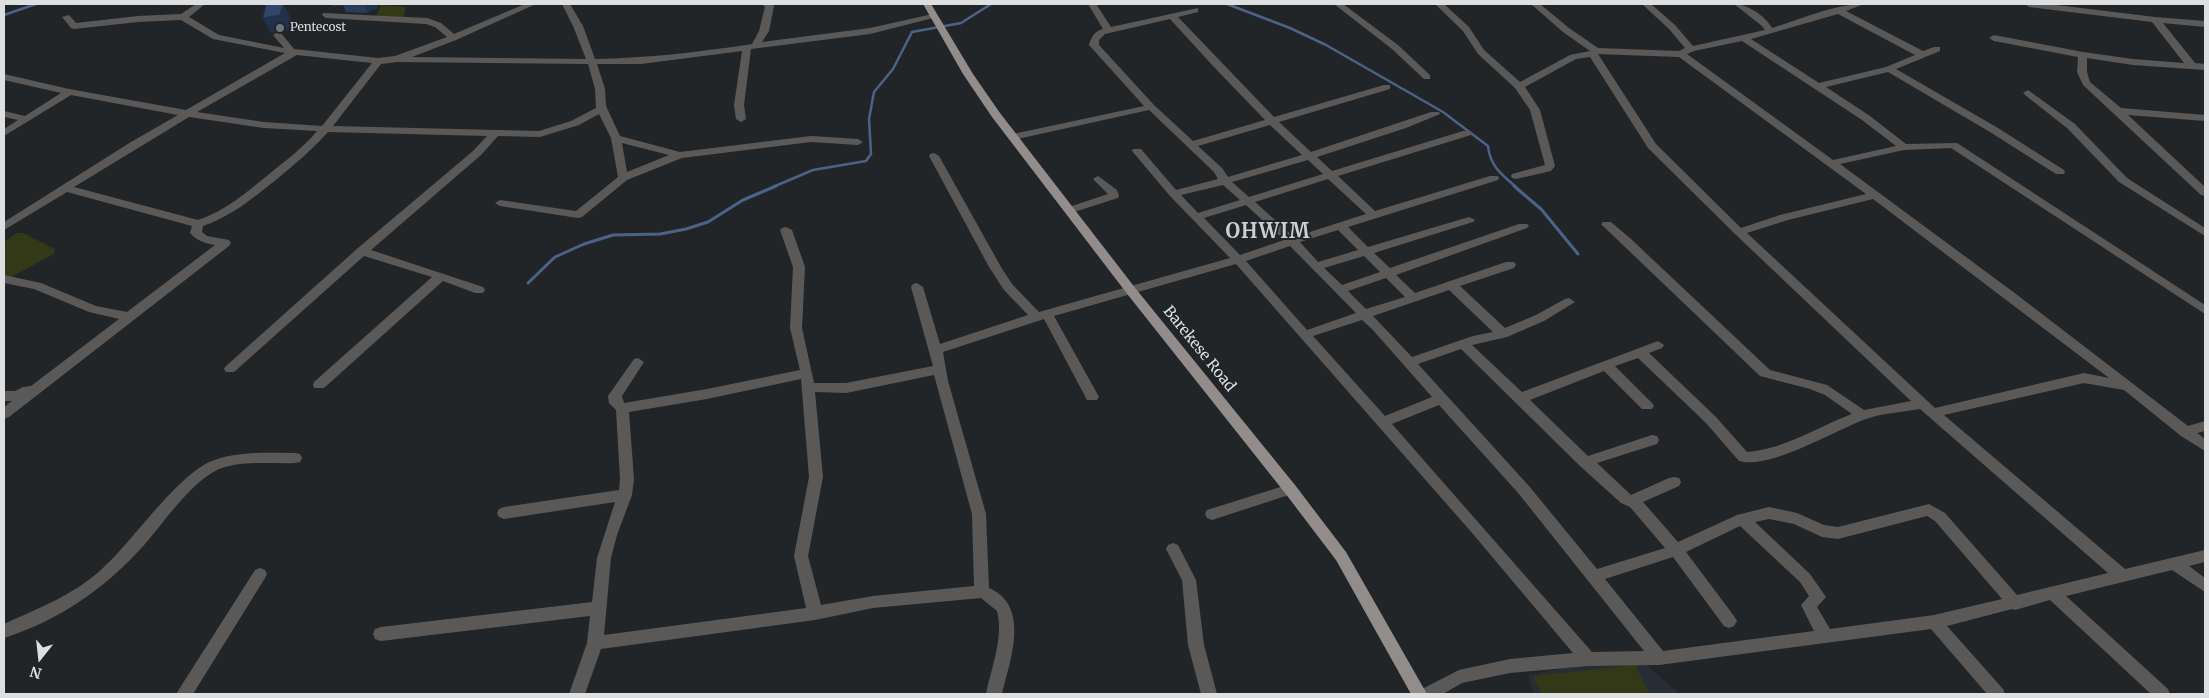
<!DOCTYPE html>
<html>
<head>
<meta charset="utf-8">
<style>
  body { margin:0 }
  #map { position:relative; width:2209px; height:698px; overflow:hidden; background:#222528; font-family:Merriweather,serif }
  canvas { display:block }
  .frame { position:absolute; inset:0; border:5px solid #dddfe1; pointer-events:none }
  .north { position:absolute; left:15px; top:633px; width:50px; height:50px; -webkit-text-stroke:4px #222528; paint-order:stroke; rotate:196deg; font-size:14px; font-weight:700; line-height:20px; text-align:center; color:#dddfe1 }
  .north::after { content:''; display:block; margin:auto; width:18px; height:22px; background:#dddfe1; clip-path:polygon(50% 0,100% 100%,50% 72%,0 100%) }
</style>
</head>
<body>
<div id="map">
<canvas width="2209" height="698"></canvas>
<div class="frame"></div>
<div class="north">N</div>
</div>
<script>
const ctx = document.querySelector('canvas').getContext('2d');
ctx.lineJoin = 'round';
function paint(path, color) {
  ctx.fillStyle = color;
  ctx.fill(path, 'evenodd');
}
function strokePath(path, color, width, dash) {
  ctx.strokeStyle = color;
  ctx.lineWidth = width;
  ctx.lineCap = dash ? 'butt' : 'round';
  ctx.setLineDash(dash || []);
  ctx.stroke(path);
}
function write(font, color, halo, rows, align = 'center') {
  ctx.font = font + ' Merriweather,serif';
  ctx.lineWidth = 4;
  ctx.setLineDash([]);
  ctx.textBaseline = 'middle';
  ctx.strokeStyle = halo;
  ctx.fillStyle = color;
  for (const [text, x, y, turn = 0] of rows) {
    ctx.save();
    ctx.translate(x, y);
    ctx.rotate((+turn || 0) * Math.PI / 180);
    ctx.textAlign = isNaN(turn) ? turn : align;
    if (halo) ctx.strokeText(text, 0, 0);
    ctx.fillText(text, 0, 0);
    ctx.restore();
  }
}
paint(new Path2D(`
  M1641,664L1647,665L1679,694H1534L1528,675L1574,666Z`), '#272d35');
paint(new Path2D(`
  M381,5L406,7L403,19L376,16Z
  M17,233H23L55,249L54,254L11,277L4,275V242Z
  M1635,665L1650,694H1542L1533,676Z`), '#333916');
strokePath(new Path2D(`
  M1227,4L1290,28L1326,45L1443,112L1488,146C1490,166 1501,174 1516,187
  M4,15L36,4
  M773,187L813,170L866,161L871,154L869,119L874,92L893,69L912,32L961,23L991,4`), '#4c6288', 2.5);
strokePath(new Path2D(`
  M1514,186L1541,209L1578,254
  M528,283L555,257L584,244L613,235L660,234L686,229L708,222L743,200L776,186`), '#4c6288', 3);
paint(new Path2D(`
  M196,4H205L189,17L219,35L284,48L273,35L278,32L281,33L294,49L378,58L395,56L447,37L435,27L426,24L326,18L322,15L323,13L427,18L441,23L454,34L525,4H536L456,40L412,57L586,59L573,26L562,4H570L583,26L595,59C648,58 700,52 752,44L759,31L765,7L762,4H772L774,6L769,31L762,42L870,28L933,14L937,17L870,34L751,49L744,105L746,119L741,122L736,119L734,105L742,51L641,64H597L605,89L606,106L620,136L680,152L811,136L858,139L863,142L858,145L811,142L682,158L627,180L582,217L578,218L500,206L495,203L500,200L576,211L618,177L611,138L599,114L579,125L540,137L498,136L481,155L371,250L483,287L485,290L483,293H475L443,281L324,388H314L313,385L314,382L432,277L364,256L234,372H226L224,369L226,366L358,248L473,151L487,136L328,132C312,150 295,164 277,179C253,198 232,216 203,226L202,232L207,236L229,240L231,243L229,246L9,417L4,419V407L12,401H4V391H15L23,387L31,386L119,319L89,312L34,289L4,283V275L41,283L96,306L127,312L215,245C205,243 197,241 190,233L192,226L67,192L4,230V222L131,142L178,115L71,95L4,136V129L18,120L4,117V111L25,116L61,93L4,80V74L69,89L186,110L285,53L213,39L181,20L138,22L74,29L71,28L62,17L69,15L76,23L138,16L181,14ZM297,55L372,63L322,126L264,122L197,112ZM397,62L588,64L595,89L596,108L571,121L539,131L333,126L381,64ZM189,117L264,128L317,131C303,148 285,161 268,175C246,193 225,211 198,220L74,187ZM622,143L669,155L627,172Z
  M1088,4H1096L1111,27L1198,8V12L1178,17L1274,117L1384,85H1390V89L1279,122L1311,152L1431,112H1439L1440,114L1406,128L1317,157L1332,171L1463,131H1471V135L1338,176L1375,211L1490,176H1498L1499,178L1498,180L1348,227L1368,247L1469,217L1475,220L1473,222L1374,253L1390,268L1519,224H1527L1529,226L1527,228L1396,275L1415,293L1506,262H1514L1516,265L1514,268L1460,286L1505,328L1536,315L1565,299L1569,298L1575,302L1544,321L1507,337L1472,345L1522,392L1658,341L1664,345L1662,348L1649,353L1716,417L1747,452C1785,449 1817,427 1852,414L1825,395L1810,389L1760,376L1603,226L1601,224L1603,222H1611L1631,239L1770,370L1827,385L1864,410L1911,401L1735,234L1648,148L1590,57L1576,59L1525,87L1540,110L1555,166L1551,171L1516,179L1512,178L1511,176L1512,174L1545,165L1530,110L1515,88L1478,54L1463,31L1435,4H1444L1469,27L1484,50L1520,82L1570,55L1590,51L1563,32L1531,4H1540L1569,28L1598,48L1679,51L1685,48L1669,29L1642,4H1651L1675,25L1693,46L1765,30L1762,26L1734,4C1748,4 1765,16 1772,28C1801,19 1835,4 1864,4L1846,11L1923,51L1934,47H1940V51L1896,69L1998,128L2064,170L2065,172L2064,174H2056L1990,132L1888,72L1826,87L1870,116L1906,144L1957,143L2205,305V314L1951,148L1904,150L1840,164L2016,294L2188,426L2205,421V431L2197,433L2205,439V451L2181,436L2124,390L2084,383L1944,415L2125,569L2205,550V562L2189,566L2205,578V592L2172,570L2066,596L2168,689L2170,694H2151L2050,600L2015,610L2012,609L1947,626L2003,689L2005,694H1987L1931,629L1659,665L1588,666L1510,673L1462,683L1443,694H1420L1422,689L1459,670L1510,659L1573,653L1473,534L1236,264L1054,316L1099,397L1097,400H1087L1044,319L943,352L948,381L986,514L989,588C1031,606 1010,661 1002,694H986C991,669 1004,637 997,611L981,598L873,608L815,620L601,649L585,694H569L587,643L590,616L381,641L375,639L373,634L375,629L381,627L592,602L597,558L615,502L504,519L499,517L497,513L499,509L504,507L619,490L620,479L616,410L609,403L608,396L634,359L638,358L644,362L622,396L624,403L707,389L800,370L790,328L793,267L780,230L782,228L786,227L792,230L805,267L802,328L814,383H846L933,366L911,287L913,284L917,283L923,287L940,344L1028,315L1004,290L989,267L929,156L930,154L934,153L939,156L1001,267L1012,284L1039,312L1230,258L1170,196L1132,151L1133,149H1141L1176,190L1218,179L1214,172L1149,110L1013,140L1008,137L1013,134L1144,106L1089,45C1091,37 1095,31 1103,29ZM1838,14L1915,55L1886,67L1819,83L1751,39ZM1170,19L1213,66L1265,120L1193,141L1154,105L1099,45V40L1105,34ZM1742,41L1862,120L1896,146L1833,160L1687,54L1694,51ZM1598,54L1679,57L1866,194L1780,215L1741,228L1656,144ZM1270,125L1302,155L1228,177L1222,168L1198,146ZM1308,160L1323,174L1249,197L1232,182ZM1328,179L1366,214L1294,237L1255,202ZM1223,185L1240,200L1198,213L1181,195ZM1873,199L2109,378L2084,373L1935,408L1747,233L1788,220ZM1246,205L1284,240L1240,255L1204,218ZM1338,230L1358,250L1318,262L1300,242ZM1290,246L1356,313L1307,330L1246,261ZM1364,256L1380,272L1342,285L1324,268ZM1386,278L1405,297L1366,309L1348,291ZM1449,290L1493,332L1473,336L1412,357L1373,316ZM1362,320L1372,329L1432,397L1385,416L1313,336ZM1461,349L1580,466L1621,503L1630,507L1665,548L1597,569L1529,486L1418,364ZM1638,358L1706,423L1739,461C1770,470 1835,430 1866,419C1883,413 1902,412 1920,409L2108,573L2017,595L1945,513L1929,504L1838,527L1824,525L1797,513L1769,507L1737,515L1678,542L1643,502L1679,486L1681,482L1679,478L1674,477L1669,478L1631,495L1597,463L1657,444L1659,440L1657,436L1652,435L1588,456L1530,400L1604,371L1642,409H1652L1654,406L1652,403L1615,366ZM934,375L972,514L974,586L873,596L821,605L808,556L823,477L815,392L846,393ZM801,379L809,477L794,556L806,608L604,635L611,558L617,535L632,495L634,479L629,412L707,399ZM1439,405L1519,494L1644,651L1592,652L1392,424ZM1927,516L1935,521L2002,599L1934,615L1830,629L1817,607L1826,597L1810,574L1755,522L1769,519L1794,524L1822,537L1838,539ZM1740,526L1800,582L1809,596L1801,605L1814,631L1663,651L1605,579L1673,557L1724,626L1729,628L1734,626L1737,621L1734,616L1686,552Z
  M1334,4H1343L1398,45L1430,75V79H1424L1392,49Z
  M2025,4H2048L2155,17L2205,21V27L2163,23L2195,63L2205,64V70L2133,65L2087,58V72L2090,82L2121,108L2205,115V121L2128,115L2205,187V196L2201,195L2083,85L2077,72L2078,57L1994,41L1989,38L1994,35L2083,52L2133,59L2184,63L2152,22L2029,7Z
  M2028,90L2075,124L2127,178L2205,228V236L2119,182L2067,128L2025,95L2023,93Z
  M1098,176L1117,190L1119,196L1118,198L1074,212H1066L1064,210L1066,208L1108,194L1093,179Z
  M295,453L300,454L302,458L300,462L295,463C271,464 242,460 219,469C191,482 165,521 145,544C106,588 60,620 4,638V624C39,608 74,595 103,568C133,541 178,474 212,461C238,451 267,453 295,453Z
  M1290,484L1295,485L1297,489L1295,493L1212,520L1207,518L1205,514L1207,510Z
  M1173,543L1178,545L1196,580L1204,645L1217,694H1201L1188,645L1182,580L1166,549L1168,545Z
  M260,568L265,570L267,574L265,578L193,694H176L255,570Z`), '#5b5958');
paint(new Path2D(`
  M923,4H931L973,74L1000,113L1136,289L1295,485L1346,552L1427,694H1411L1336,560L1285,493L1128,295L992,117L963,74Z`), '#928c8b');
paint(new Path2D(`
  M332,4H378V9L372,10L368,13L346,12L343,5L333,7Z`), '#2a3c5b');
paint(new Path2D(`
  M283,4L291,18L288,30L271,33L263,18Z
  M332,4H342L343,5L333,7Z
  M364,4H378V9L372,10L368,13Z`), '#22314a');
const building = new Path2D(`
  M277,4H283L280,15L263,18L266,5Z`);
paint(building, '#31466a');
strokePath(building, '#22314a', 1);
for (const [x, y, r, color] of [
  [280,28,5,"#6b7280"]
]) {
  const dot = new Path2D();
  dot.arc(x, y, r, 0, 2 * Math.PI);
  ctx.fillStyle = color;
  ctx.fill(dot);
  strokePath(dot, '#222528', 2);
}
write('12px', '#dddfe1', '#222528', [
  ["Pentecost",290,28]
], 'left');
write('15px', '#dddfe1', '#222528', [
  ["Barekese Road",1199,349,51]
]);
ctx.letterSpacing = '1px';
write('bold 20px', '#cccfd4', '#222528', [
  ["OHWIM",1268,232]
]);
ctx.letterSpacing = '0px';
</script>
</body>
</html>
